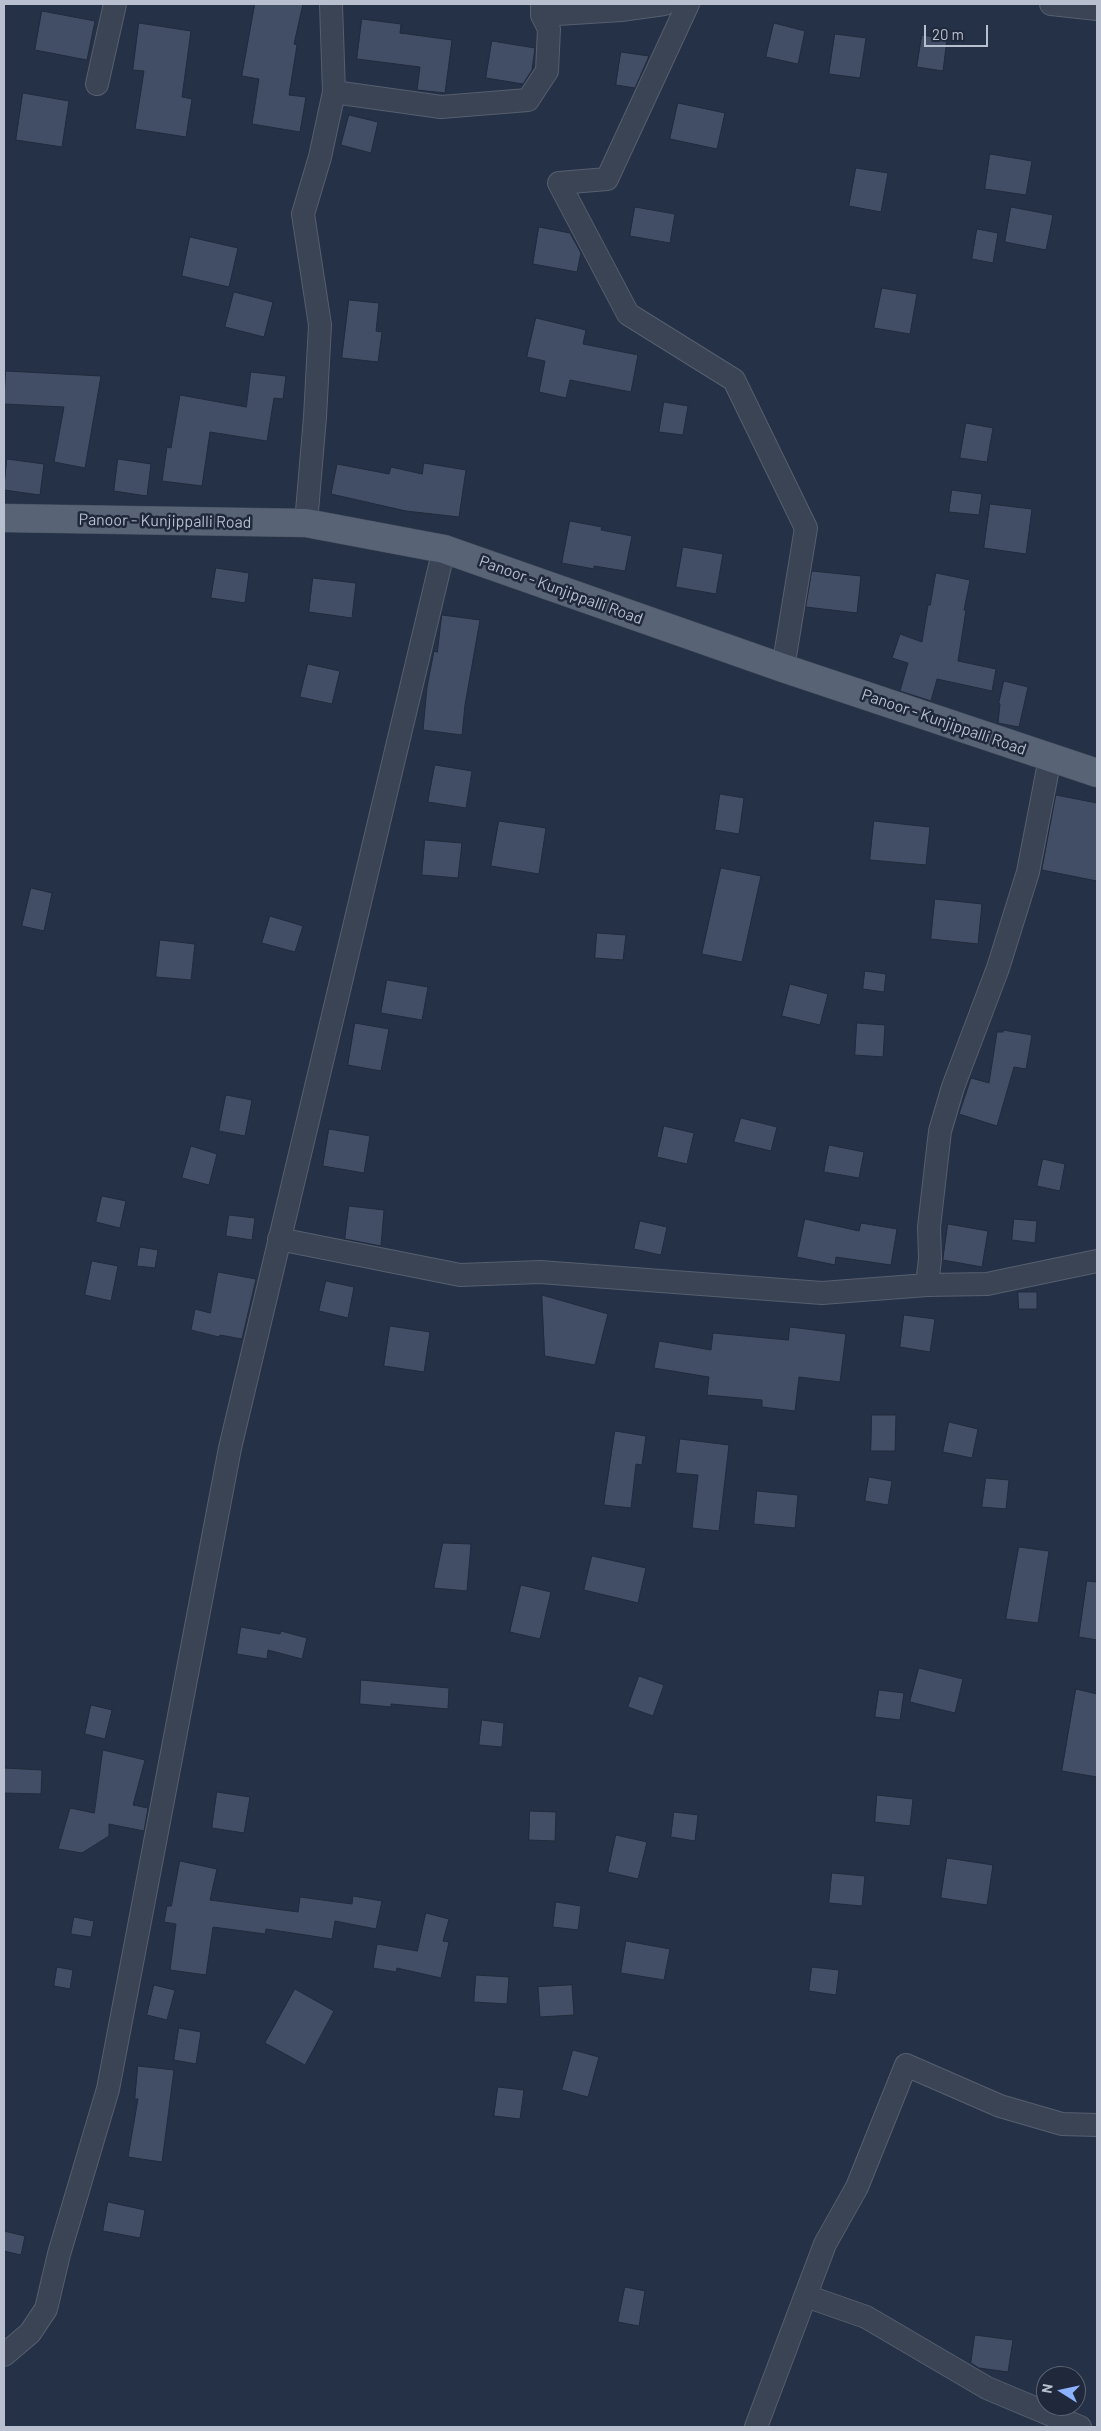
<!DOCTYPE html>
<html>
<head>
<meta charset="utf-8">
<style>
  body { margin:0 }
  #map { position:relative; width:1101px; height:2431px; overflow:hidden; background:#253146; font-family:Barlow,sans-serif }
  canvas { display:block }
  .frame { position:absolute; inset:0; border:5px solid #b8bfce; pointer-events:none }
  .north { position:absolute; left:1036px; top:2366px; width:50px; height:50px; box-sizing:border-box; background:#1f293b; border:1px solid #5c6576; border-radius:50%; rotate:280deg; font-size:14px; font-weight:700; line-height:20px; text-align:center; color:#b8bfce }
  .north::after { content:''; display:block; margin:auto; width:18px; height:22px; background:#8cb2ff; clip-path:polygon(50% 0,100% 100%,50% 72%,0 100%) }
  .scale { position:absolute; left:924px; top:25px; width:64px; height:22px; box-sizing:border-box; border:2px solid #b8bfce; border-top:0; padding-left:6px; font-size:15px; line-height:18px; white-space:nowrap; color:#b8bfce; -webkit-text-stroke:4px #1f293b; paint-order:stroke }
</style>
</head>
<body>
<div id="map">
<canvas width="1101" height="2431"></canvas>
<div class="frame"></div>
<div class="north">N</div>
<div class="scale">20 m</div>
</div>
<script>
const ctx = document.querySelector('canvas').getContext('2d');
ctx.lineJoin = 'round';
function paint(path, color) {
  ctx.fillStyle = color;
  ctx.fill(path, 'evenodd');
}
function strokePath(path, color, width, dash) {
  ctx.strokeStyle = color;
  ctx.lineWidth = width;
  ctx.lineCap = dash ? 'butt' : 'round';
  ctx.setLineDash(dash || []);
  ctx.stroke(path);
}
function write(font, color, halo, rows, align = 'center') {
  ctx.font = font + ' Barlow,sans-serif';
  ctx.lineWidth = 5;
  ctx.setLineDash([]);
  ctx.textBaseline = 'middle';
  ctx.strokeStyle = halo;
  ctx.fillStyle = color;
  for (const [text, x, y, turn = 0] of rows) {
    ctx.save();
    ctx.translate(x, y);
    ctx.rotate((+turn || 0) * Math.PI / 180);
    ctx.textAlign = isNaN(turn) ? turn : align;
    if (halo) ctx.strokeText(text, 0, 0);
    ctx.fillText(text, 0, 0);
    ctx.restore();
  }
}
const building = new Path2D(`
  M255,4H303L294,44L297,45L289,95L306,97L300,132L252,124L259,79L242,76Z
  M42,11L95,21L87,60L35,50Z
  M362,19L401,24L400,33L452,40L445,93L417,90L420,67L357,59Z
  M139,23L191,31L182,97L192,99L186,137L135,129L144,71L133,70Z
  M774,23L805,31L798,64L766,57Z
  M835,34L866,38L860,78L829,74Z
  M922,35L947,39L943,71L917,67Z
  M492,41L535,48L532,70L523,84L486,78Z
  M621,52L649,56L635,88L616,85Z
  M23,93L69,101L62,147L16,140Z
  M678,103L725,113L717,149L670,139Z
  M349,115L378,122L371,153L341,145Z
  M990,154L1032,161L1026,195L985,189Z
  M856,168L888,173L881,212L849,206Z
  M635,207L675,214L670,243L630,236Z
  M1011,207L1053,215L1046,250L1005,242Z
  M539,227L570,233L581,253L577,272L533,264Z
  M977,229L998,233L993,263L972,259Z
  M190,237L238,248L229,287L182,276Z
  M882,288L917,294L910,334L874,328Z
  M234,292L273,302L264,337L225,327Z
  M349,300L379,303L376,331L382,332L378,362L342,358Z
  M536,318L586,330L583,344L638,355L631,392L570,380L566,398L539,392L545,361L527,357Z
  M6,371L101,376L85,468L54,462L64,407L4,404Z
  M251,372L286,376L283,399L274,398L267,441L210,432L202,486L162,481L167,447L171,448L180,395L246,407Z
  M664,402L688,406L683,435L659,432Z
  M966,423L993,428L987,462L960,458Z
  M7,459L44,464L40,495L4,490Z
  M118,459L151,464L147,496L114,491Z
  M424,463L466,470L459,517L406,511L331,494L337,464L389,474L391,467L422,474Z
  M952,490L982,494L979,515L949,512Z
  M990,504L1032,509L1026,554L984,548Z
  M570,521L602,527L601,530L632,536L625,571L594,566V569L562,563Z
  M683,547L723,554L716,594L676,587Z
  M216,568L249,573L245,603L211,598Z
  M812,571L861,576L857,613L806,607Z
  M936,573L970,580L964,610H966L958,661L996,669L992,691L937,679L931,701L900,691L908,663L892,658L900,634L922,642L928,605H930Z
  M313,578L356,583L352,618L309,612Z
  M442,615L480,620L465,705L462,735L423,730L427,687L434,651L437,652Z
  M308,664L340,671L332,704L300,697Z
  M1004,681L1028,687L1019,727L998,723L1000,704L999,703Z
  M435,765L472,771L466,808L428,802Z
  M720,794L744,798L739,834L715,830Z
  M1056,795L1097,803V881L1042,870Z
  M499,821L546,828L539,874L491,866Z
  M874,821L930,827L926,865L870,860Z
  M425,840L462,843L458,878L422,875Z
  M721,868L761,876L742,962L702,954Z
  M31,888L52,893L44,931L22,926Z
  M935,899L982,904L978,944L931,939Z
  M270,916L303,926L295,952L262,943Z
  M597,933L626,935L623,960L595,958Z
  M160,940L195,944L191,980L156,977Z
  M865,971L886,974L884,992L863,989Z
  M387,980L428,987L422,1020L381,1013Z
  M790,984L828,994L820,1025L782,1016Z
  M355,1023L389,1029L381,1071L348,1065Z
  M857,1023L885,1025L883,1057L855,1055Z
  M1003,1030L1032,1035L1026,1069L1014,1067L997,1126L959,1114L971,1078L989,1083L997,1032H1003Z
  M226,1095L252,1100L245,1136L219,1131Z
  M741,1118L777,1127L771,1151L734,1142Z
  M664,1126L694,1133L687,1164L657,1157Z
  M329,1129L370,1136L364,1173L323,1166Z
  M829,1145L864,1152L859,1178L824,1172Z
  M191,1146L217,1154L209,1185L182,1178Z
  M1043,1159L1065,1164L1060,1191L1037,1186Z
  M102,1196L126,1201L120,1228L96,1222Z
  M349,1206L384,1210L381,1246L345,1239Z
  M229,1215L255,1218L252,1240L226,1236Z
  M805,1219L859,1231L861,1223L897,1229L891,1265L836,1257L835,1265L797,1257Z
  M1014,1219L1037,1221L1035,1243L1012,1240Z
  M640,1221L667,1227L661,1255L634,1249Z
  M948,1224L988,1231L982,1267L943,1260Z
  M140,1247L158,1250L155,1268L137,1266Z
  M92,1261L118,1266L111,1301L85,1295Z
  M218,1272L256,1279L242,1339L220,1335L219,1337L191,1330L195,1309L210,1313Z
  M326,1281L354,1287L348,1318L319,1311Z
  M1018,1292H1037V1309H1019Z
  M542,1295L608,1314L595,1365L545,1356Z
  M904,1315L935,1319L930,1352L900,1347Z
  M390,1326L430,1332L424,1372L384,1366Z
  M790,1327L846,1334L840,1382L799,1377L795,1411L762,1407V1400L707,1395L709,1377L654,1368L659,1341L711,1350L713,1333L788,1340Z
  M872,1415H896L895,1451H871Z
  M949,1422L978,1429L972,1458L943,1452Z
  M615,1431L646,1436L642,1465L636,1464L631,1508L604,1505Z
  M680,1439L729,1445L719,1531L692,1528L698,1475L676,1473Z
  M869,1477L892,1481L888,1505L865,1501Z
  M986,1478L1009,1480L1006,1509L982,1507Z
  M757,1491L798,1495L795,1528L754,1524Z
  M443,1543L471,1544L467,1591L434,1588Z
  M1019,1547L1049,1551L1038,1623L1006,1619Z
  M592,1556L646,1568L638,1603L584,1590Z
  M1087,1581L1097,1582V1640L1079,1637Z
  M521,1585L551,1592L540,1639L510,1632Z
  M241,1627L280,1634L281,1631L307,1638L302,1659L268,1650L267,1659L237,1654Z
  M919,1668L963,1679L955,1713L910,1702Z
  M639,1676L664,1685L653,1716L628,1707Z
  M361,1680L449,1688L448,1709L391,1704V1707L360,1704Z
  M1076,1689L1097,1694V1777L1062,1771Z
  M879,1690L904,1693L900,1720L875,1717Z
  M91,1705L112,1710L105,1739L85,1734Z
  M482,1720L504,1723L502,1747L479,1745Z
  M103,1750L145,1760L133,1805L148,1808L144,1831L109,1824V1836L82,1853L58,1849L70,1808L94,1813Z
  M4,1768L42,1770L41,1794L4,1793Z
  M217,1792L250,1797L244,1833L212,1828Z
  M877,1795L913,1799L910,1826L875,1822Z
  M530,1811L556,1812L555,1841L529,1840Z
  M674,1812L698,1815L695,1841L671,1837Z
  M616,1835L647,1842L638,1879L608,1872Z
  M947,1858L993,1865L987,1905L941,1898Z
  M180,1861L217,1869L210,1900L298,1912L300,1897L352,1904L353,1896L382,1901L376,1929L335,1921L332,1939L266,1929L265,1934L213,1927L206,1975L170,1970L176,1924L164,1922L167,1906H171Z
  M832,1873L865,1876L862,1906L829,1903Z
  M556,1902L581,1906L578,1930L553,1927Z
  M426,1913L449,1919L443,1941L449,1942L441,1978L397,1968L396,1972L373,1968L377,1944L417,1951Z
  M74,1917L94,1921L91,1937L71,1934Z
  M626,1941L670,1949L664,1980L621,1973Z
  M57,1967L73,1970L70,1989L54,1986Z
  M812,1967L839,1970L836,1995L809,1991Z
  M476,1975L509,1977L507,2004L474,2002Z
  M154,1985L175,1990L167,2020L147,2015Z
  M572,1985L574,2015L540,2017L538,1987Z
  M295,1989L334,2011L305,2065L265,2043Z
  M179,2028L201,2032L196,2064L174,2060Z
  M573,2050L599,2057L588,2097L562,2090Z
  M138,2066L174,2070L162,2162L128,2157L138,2099H135Z
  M498,2087L524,2090L520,2119L494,2116Z
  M108,2202L145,2210L140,2238L103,2231Z
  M4,2231L25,2236L21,2255L4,2251Z
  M625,2287L645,2291L639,2326L618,2322Z
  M975,2335L1013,2340L1008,2372L979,2368L971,2363Z`);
paint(building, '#424e66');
strokePath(building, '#212b3d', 1);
const minor = new Path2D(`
  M542,4V15L621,10L664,4
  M688,4L607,179L559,183L628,314L734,380L806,528L783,668
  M1051,4L1097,9
  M97,84L115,4
  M334,92L441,107L528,100L547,71L549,29L542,15
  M306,523L315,417L320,325L303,214L320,157L334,92L331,4
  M279,1239L460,1275L540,1272L822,1293L927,1285L987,1284L1097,1261
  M927,1285L930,1259L929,1227L940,1131L953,1087L998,968L1028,872L1050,758
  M806,2296L866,2317L987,2388L1080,2427
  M4,2355L30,2333L46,2309L59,2254L108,2089L230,1448L444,549
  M756,2427L825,2244L857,2187L906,2065L1000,2106L1062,2124L1097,2125`);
const major = new Path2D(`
  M4,518L306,523L444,549L783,668L1097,773`);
strokePath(minor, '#565f70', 24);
strokePath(major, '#444d5e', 29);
strokePath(minor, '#3a4455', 22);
strokePath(major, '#586375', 28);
write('16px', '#b8bfce', '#1f293b', [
  ["Panoor - Kunjippalli Road",165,521,1],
  ["Panoor - Kunjippalli Road",561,590,20],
  ["Panoor - Kunjippalli Road",944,722,19]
]);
</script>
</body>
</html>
